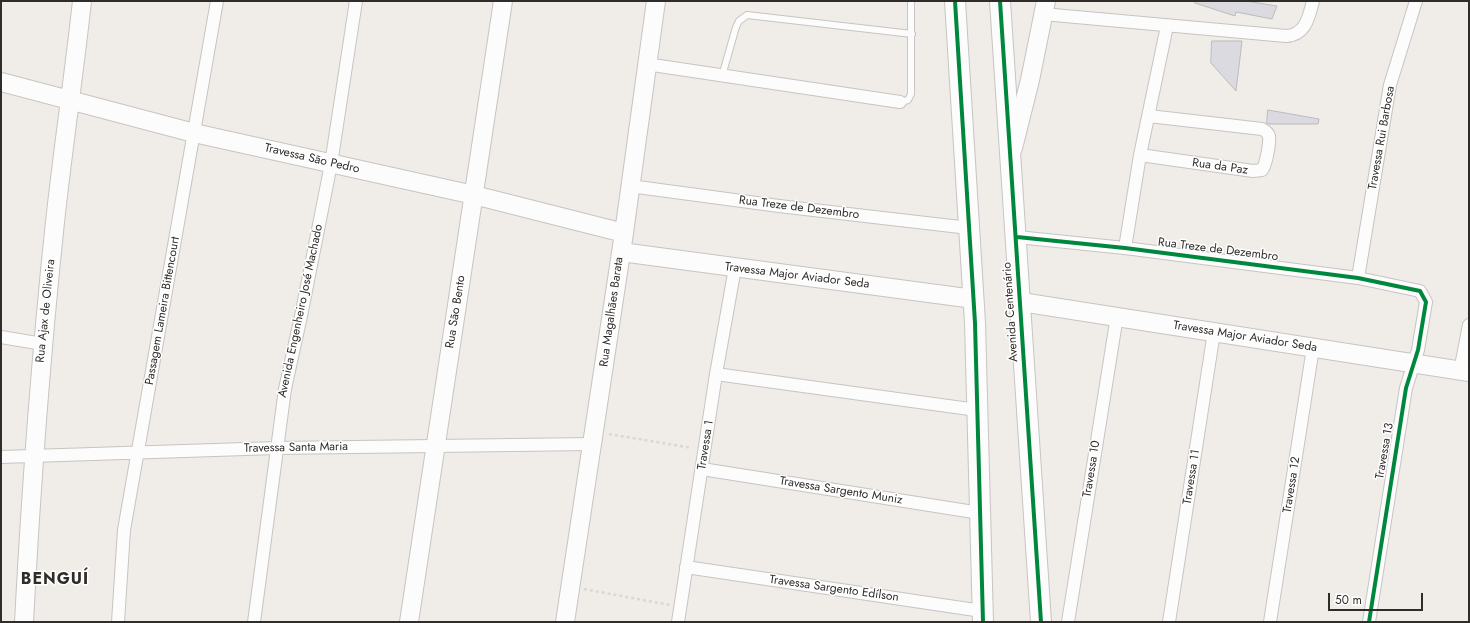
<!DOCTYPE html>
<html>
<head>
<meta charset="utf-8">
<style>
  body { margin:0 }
  #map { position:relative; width:1470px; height:623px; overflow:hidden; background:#f0ece8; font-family:Jost,sans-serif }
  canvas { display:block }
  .frame { position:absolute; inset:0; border:2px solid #2f2c29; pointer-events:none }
  .scale { position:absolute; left:1328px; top:593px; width:95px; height:18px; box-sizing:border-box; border:2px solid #2f2c29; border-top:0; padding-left:5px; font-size:12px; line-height:14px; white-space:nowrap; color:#2f2c29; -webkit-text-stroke:3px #fff; paint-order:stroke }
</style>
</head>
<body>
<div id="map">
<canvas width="1470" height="623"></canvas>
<div class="frame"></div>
<div class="scale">50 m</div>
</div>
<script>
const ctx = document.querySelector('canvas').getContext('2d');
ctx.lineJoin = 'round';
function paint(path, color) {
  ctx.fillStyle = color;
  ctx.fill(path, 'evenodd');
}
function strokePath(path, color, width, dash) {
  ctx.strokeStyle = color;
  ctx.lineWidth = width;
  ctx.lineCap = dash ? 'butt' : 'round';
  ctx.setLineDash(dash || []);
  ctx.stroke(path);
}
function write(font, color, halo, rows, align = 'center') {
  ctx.font = font + ' Jost,sans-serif';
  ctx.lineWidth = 3;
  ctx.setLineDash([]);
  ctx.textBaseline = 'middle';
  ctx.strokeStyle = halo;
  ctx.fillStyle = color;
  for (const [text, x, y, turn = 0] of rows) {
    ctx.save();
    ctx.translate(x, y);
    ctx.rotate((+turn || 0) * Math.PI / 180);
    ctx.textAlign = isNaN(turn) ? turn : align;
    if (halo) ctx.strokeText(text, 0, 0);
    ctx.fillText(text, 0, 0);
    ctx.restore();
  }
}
const building = new Path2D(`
  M1195,1H1246L1277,6L1272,19L1236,12L1235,16L1195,3Z
  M1212,41H1242L1236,91L1211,63Z
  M1268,110L1319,119L1318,124H1269L1267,123Z`);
paint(building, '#dbdae0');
strokePath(building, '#bcbbbb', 1);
const lane = new Path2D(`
  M722,76L736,27L739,21L747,15L912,34
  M900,102L908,100L911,94V1`);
const street = new Path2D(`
  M1043,14L1286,36C1306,35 1309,16 1313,1
  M646,64L900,102
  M1140,155L1253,171L1262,170C1266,165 1270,143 1269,136C1268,133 1266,131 1262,129L1149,116
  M630,186L779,206L969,228
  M1017,237L1125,248L1358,278L1420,291L1426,302L1418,350L1406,388L1369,622
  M1125,248L1140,155L1167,26
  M1358,278L1390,85L1416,1
  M1,337L43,344
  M1460,371L1469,325
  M716,374L977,410
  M1,457L276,448L592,444
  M702,469L980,513
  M686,567L982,611
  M118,622L124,530L217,1
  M254,622L285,389L301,316L331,164L356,1
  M678,622L716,374L735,268
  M1068,622L1117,316
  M1169,622L1214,332
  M1270,622L1313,348`);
const secondary = new Path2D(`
  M1,82L194,133L474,195L624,233
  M1013,148L1030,80L1046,1
  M621,252L974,299
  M1021,302L1469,372
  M24,622C31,488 41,355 55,222C63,148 74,75 82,1
  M409,622L503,1
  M565,622L624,233L656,1`);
const primary = new Path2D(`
  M955,1L975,323L983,622
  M1000,1L1041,622`);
strokePath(lane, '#c7c4c2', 8);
strokePath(street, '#c7c4c2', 14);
strokePath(secondary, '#c7c4c2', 20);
strokePath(primary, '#c7c4c2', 22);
strokePath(new Path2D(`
  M609,434L692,448
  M584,589L670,605`), '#d9d8d6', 2.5, [3, 3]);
strokePath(lane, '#fdfcfc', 6);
strokePath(street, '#fdfcfc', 12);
strokePath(secondary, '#fdfcfc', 18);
strokePath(primary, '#fdfcfc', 20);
strokePath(new Path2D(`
  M955,1L975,323L983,622
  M1000,1L1041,622
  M1017,237L1125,248L1358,278L1420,291L1426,302L1418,350L1406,388L1369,622`), '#00873e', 4);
write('12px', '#2f2c29', '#fff', [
  ["Travessa Rui Barbosa",1382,138,-80],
  ["Travessa São Pedro",312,159,13],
  ["Rua da Paz",1220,167,8],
  ["Rua Treze de Dezembro",799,208,7],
  ["Rua Treze de Dezembro",1218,250,7],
  ["Travessa Major Aviador Seda",797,276,7],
  ["Rua Ajax de Oliveira",46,311,-84],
  ["Passagem Lameira Bittencourt",163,311,-80],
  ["Avenida Engenheiro José Machado",301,311,-78],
  ["Rua São Bento",456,312,-81],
  ["Rua Magalhães Barata",612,312,-82],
  ["Avenida Centenário",1011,312,-94],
  ["Travessa Major Aviador Seda",1245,337,9],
  ["Travessa 1",706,445,-81],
  ["Travessa Santa Maria",296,448,-1],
  ["Travessa 13",1385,451,-80],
  ["Travessa 10",1092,469,-81],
  ["Travessa 11",1192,477,-81],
  ["Travessa 12",1292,485,-81],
  ["Travessa Sargento Muniz",841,491,9],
  ["Travessa Sargento Edílson",834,589,8]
]);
ctx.letterSpacing = '1px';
write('bold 16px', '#2f2c29', '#fff', [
  ["BENGUÍ",55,580]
]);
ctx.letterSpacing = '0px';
</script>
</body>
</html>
